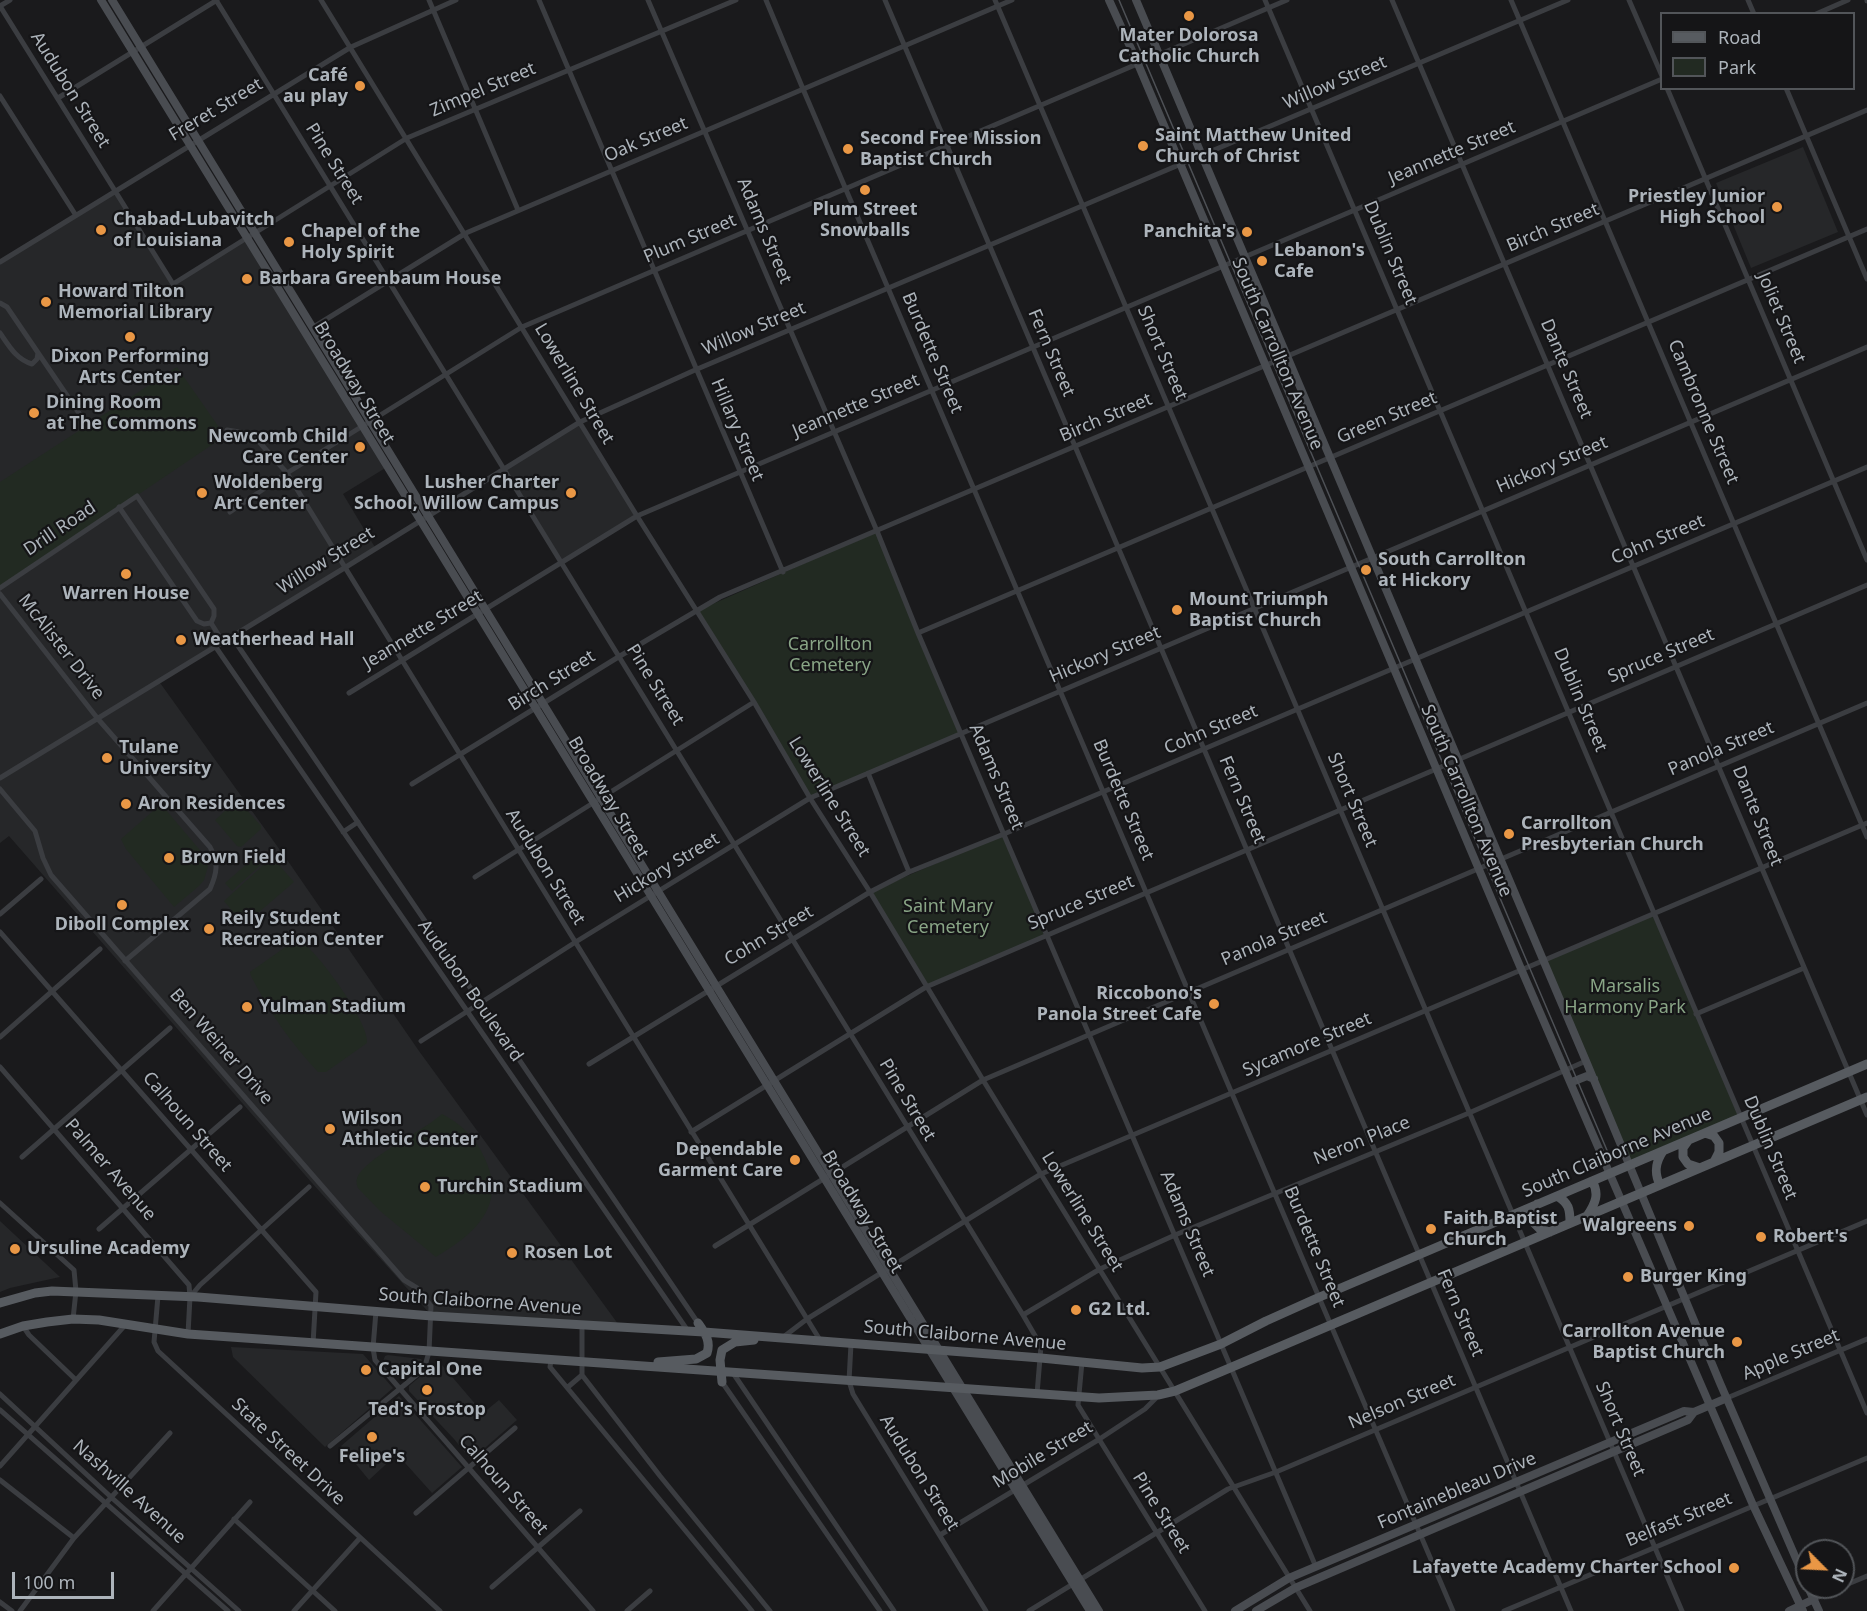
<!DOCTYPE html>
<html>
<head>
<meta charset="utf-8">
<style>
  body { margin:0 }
  #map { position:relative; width:1867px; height:1611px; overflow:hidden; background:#1a1a1c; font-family:"Noto Sans",sans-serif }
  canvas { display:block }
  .legend { position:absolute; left:1660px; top:12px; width:195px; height:78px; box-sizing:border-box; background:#151517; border:2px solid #525559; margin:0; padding:8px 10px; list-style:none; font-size:18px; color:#adb4bb }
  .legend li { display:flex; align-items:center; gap:12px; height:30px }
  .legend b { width:30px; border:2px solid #525559 }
  .north { position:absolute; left:1795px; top:1539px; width:60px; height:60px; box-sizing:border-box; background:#151517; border:2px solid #525559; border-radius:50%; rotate:114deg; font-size:16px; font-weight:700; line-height:24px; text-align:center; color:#adb4bb }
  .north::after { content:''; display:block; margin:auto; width:21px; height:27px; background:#e99745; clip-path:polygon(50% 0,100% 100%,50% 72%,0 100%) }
  .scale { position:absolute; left:12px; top:1572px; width:102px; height:27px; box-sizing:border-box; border:3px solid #adb4bb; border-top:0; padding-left:8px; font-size:18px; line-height:21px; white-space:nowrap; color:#adb4bb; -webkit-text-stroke:4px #151517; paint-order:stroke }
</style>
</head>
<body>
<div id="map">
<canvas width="1867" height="1611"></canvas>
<ul class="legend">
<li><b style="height:8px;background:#575b60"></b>Road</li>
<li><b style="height:16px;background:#222a22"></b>Park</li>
</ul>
<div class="north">N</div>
<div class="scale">100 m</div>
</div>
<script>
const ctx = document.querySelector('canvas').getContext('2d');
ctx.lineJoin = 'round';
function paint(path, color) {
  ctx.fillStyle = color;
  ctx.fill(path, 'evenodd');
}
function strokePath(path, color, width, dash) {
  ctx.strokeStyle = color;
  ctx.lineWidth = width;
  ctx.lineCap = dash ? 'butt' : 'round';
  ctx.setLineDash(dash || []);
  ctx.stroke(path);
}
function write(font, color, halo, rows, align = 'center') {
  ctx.font = font + ' "Noto Sans",sans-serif';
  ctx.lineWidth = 4.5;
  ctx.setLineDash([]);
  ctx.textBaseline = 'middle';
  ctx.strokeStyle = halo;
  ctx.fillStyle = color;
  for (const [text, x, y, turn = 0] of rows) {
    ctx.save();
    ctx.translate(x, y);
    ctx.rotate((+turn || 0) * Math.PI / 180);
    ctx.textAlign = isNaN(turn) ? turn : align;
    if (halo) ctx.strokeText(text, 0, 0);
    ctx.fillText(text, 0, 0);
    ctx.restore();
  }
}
paint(new Path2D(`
  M1803,147L1838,232L1751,268L1716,183Z
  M114,190L173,284L248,238L387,467L343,494L376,549L158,680L290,864L419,1051L621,1328L432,1316L312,1183L9,836L0,843V262Z
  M580,422L637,516L562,563L505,469Z
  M0,1221L60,1277L10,1288L0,1292Z
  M231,1347L363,1354L393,1388L325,1447L233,1357Z
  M388,1355L421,1359L423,1362L402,1381L383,1361L385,1356Z
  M436,1363L442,1365L483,1413L499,1400L517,1420L471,1460L454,1439L409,1391V1386Z
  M399,1396L462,1467L432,1493L397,1454L369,1480L341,1446Z`), '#262729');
paint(new Path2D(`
  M177,367L225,436L0,588V482Z
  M877,531L960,733L810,798L697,611Z
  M236,801L240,802L261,826V829L241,847L237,846L215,820Z
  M161,804L204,855L208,866L204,880L199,886L174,907L126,849L121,839Z
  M1004,834L1046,934L926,987L870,892Z
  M256,856L263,863L232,891L225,883Z
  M272,857L294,882L244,925L224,901Z
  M1654,913L1741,1118L1630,1165L1544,961Z
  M294,941C297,941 300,941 303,943C320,955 370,1024 367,1043L326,1072H318C290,1042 270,1013 251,976L250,972Z
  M442,1114C460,1123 476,1138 484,1157C508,1205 475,1234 436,1257L380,1211L358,1188C356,1183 356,1179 359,1174C373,1154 420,1133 442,1114Z`), '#222a22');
strokePath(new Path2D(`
  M216,0L1023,1315L1041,1346L1037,1394
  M321,0L637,516L754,702L810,798L870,892L983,1080L1310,1611
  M429,0L518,210
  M539,0L783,572
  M648,0L877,531L918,633L1316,1567
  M766,0L803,89L1453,1611
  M885,0L1571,1611
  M995,0L1682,1611
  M1265,0L1867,1413
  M1392,0L1867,1115
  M1511,0L1867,837
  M1629,0L1662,76
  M1748,0L1754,14
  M1867,0V1
  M0,6L173,284L407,138L736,0
  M0,6L10,0
  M1816,14L1848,0
  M1667,88L1867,560
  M1786,88L1867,279
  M0,96L75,214
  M58,98L217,0
  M0,262L351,47L456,0
  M0,303L7,307L85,422
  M312,328L466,233L1012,0
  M0,333C9,346 16,359 32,364L37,359L38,353
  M227,430L252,434L287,473L820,1340
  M119,507L197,621L204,624L211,623
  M230,512L287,473L522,327L1287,0
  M0,588L137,496L214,609V616L211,623
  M0,594L98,719L210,847C219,863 217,873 210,889L125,961
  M211,623L223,642
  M918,633L1867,229
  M232,637L698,1323
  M215,646L688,1331
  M349,693L637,516L1662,79
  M868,773L909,872
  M0,778L346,567L580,422L695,370L1568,0
  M412,784L620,656L720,597L1867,110
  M0,789L35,831L43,858L51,875L404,1280L417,1288L431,1306L429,1352L424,1369L330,1446
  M343,832L358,822
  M475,877L754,702
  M0,914L41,879
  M0,932L316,1292L313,1344
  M1696,1014L1804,968
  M0,1037L100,949
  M421,1041L574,943L810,798L1867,347
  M589,1064L870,892L909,872L1004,834L1867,467
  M0,1067L189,1285L190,1297L188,1334
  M691,1132L926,987L1867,585
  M22,1157L170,1028
  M0,1203L74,1270L76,1291L73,1319
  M99,1229L240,1107
  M715,1246L983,1080L1867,703
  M158,1296L154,1342L158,1351L440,1611
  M190,1297L200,1285L309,1187
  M376,1311L373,1348L375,1360L593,1611
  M1023,1315L1100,1269L1175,1235L1469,1113L1586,1061
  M582,1325V1375L660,1476L770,1611
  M23,1326L29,1335L76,1380
  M782,1338L807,1319L1041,1174L1867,823
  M851,1344L849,1381L853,1394L986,1611
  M551,1360L550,1367L752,1611
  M1082,1362L1078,1405L1205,1611
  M733,1373L894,1611
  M722,1382L880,1611
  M568,1387L582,1375
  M0,1394L112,1498L239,1611
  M1727,1398L1867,1339
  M0,1410L228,1611
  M0,1466L126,1324
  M0,1480L74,1538
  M416,1513L515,1428
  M234,1519L335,1611
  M940,1535L1098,1440L1145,1409L1158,1396
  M1843,1586L1867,1576
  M492,1587L580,1511
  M1814,1599L1841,1587
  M0,1602L12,1611
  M20,1611L74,1538L170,1433
  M153,1611L250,1502
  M294,1611L360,1538
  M627,1611L650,1591
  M1029,1611L1228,1489L1276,1472L1867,1221
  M1504,1611L1867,1458`), '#3b3d41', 5);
strokePath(new Path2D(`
  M101,0L1090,1611
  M112,0L1099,1611
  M1109,0L1138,64L1519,964L1753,1505L1803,1611
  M1136,0L1586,1061L1720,1383L1807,1584
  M1572,1082L1587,1076L1594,1079
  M1657,1281L1674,1274
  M1808,1587L1819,1611
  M1235,1611L1289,1578L1684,1411L1694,1412
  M1256,1611L1295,1588L1688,1420L1694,1412L1727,1398
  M1789,1611L1814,1599`), '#494c51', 8);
strokePath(new Path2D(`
  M1705,1133L1714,1136L1719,1143V1152L1714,1162
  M1688,1141L1683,1148V1157L1688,1164L1700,1168
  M1660,1185C1654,1173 1655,1163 1663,1151
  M1557,1196C1569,1203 1570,1209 1570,1223
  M1537,1204L1533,1213L1534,1223L1540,1229L1550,1232
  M1587,1216C1595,1204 1600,1194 1592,1181
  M0,1303L35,1293L52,1291L198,1297L432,1316L704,1332L1041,1358L1142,1368L1160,1367L1221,1344L1266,1321L1315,1299L1867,1064
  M0,1334L23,1326L47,1322L73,1319L99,1320L188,1334L1099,1398L1158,1395L1175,1391L1225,1370L1867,1097
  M658,1362L696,1359L707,1353C711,1341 705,1333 698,1323
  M722,1382L720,1360L722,1350L735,1342L754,1340`), '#575b60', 9);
strokePath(new Path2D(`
  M1119,0L1609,1155`), '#4e5156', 1.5);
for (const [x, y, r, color] of [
  [1189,16,6,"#e99745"],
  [360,86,6,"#e99745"],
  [1143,146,6,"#e99745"],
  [848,149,6,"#e99745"],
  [865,190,6,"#e99745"],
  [1777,207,6,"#e99745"],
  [101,230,6,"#e99745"],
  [1247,232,6,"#e99745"],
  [289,242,6,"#e99745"],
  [1262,261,6,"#e99745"],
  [247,279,6,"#e99745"],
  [46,302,6,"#e99745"],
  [130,337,6,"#e99745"],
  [34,413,6,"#e99745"],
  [360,447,6,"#e99745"],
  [202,493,6,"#e99745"],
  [571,493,6,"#e99745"],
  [1366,570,6,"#e99745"],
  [126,574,6,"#e99745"],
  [1177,610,6,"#e99745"],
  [181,640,6,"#e99745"],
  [107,758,6,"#e99745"],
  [126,804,6,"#e99745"],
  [1509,834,6,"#e99745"],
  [169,858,6,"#e99745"],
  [122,905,6,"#e99745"],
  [209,929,6,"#e99745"],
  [1214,1004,6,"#e99745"],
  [247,1007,6,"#e99745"],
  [330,1129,6,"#e99745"],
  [795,1160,6,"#e99745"],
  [425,1187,6,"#e99745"],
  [1689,1226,6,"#e99745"],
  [1431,1229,6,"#e99745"],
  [1761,1237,6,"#e99745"],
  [15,1249,6,"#e99745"],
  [512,1253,6,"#e99745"],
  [1628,1277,6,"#e99745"],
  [1076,1310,6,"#e99745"],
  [1737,1342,6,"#e99745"],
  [366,1370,6,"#e99745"],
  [427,1390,6,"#e99745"],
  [372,1437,6,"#e99745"],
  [1734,1568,6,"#e99745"]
]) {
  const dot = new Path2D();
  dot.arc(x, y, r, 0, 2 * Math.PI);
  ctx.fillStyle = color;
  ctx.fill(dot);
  strokePath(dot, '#151517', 2);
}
write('bold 18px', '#adb4bb', '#151517', [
  ["Mater Dolorosa",1189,36,"center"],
  ["Catholic Church",1189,57,"center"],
  ["Café",348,76,"right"],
  ["au play",348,97,"right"],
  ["Saint Matthew United",1155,136],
  ["Church of Christ",1155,157],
  ["Second Free Mission",860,139],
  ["Baptist Church",860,160],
  ["Priestley Junior",1765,197,"right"],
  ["High School",1765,218,"right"],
  ["Plum Street",865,210,"center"],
  ["Snowballs",865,231,"center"],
  ["Chabad-Lubavitch",113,220],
  ["of Louisiana",113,241],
  ["Chapel of the",301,232],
  ["Holy Spirit",301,253],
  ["Panchita's",1235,232,"right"],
  ["Lebanon's",1274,251],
  ["Cafe",1274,272],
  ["Barbara Greenbaum House",259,279],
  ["Howard Tilton",58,292],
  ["Memorial Library",58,313],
  ["Dixon Performing",130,357,"center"],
  ["Arts Center",130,378,"center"],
  ["Dining Room",46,403],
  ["at The Commons",46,424],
  ["Newcomb Child",348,437,"right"],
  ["Care Center",348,458,"right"],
  ["Woldenberg",214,483],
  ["Art Center",214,504],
  ["Lusher Charter",559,483,"right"],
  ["School, Willow Campus",559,504,"right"],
  ["South Carrollton",1378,560],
  ["at Hickory",1378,581],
  ["Warren House",126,594,"center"],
  ["Mount Triumph",1189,600],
  ["Baptist Church",1189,621],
  ["Weatherhead Hall",193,640],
  ["Tulane",119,748],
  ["University",119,769],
  ["Aron Residences",138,804],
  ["Carrollton",1521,824],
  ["Presbyterian Church",1521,845],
  ["Brown Field",181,858],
  ["Reily Student",221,919],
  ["Recreation Center",221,940],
  ["Diboll Complex",122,925,"center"],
  ["Riccobono's",1202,994,"right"],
  ["Panola Street Cafe",1202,1015,"right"],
  ["Yulman Stadium",259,1007],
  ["Wilson",342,1119],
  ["Athletic Center",342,1140],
  ["Dependable",783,1150,"right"],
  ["Garment Care",783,1171,"right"],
  ["Turchin Stadium",437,1187],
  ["Faith Baptist",1443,1219],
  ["Church",1443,1240],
  ["Walgreens",1677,1226,"right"],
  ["Robert's",1773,1237],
  ["Ursuline Academy",27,1249],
  ["Rosen Lot",524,1253],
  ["Burger King",1640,1277],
  ["G2 Ltd.",1088,1310],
  ["Carrollton Avenue",1725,1332,"right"],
  ["Baptist Church",1725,1353,"right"],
  ["Capital One",378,1370],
  ["Ted's Frostop",427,1410,"center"],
  ["Felipe's",372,1457,"center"],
  ["Lafayette Academy Charter School",1722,1568,"right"]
], 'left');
write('18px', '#adb4bb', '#151517', [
  ["Willow Street",1335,83,-23],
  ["Audubon Street",70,90,58],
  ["Zimpel Street",483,90,-23],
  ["Freret Street",216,110,-31],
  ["Oak Street",646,140,-23],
  ["Jeannette Street",1452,153,-23],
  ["Pine Street",334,164,58],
  ["Birch Street",1553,228,-23],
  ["Adams Street",764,231,67],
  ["Plum Street",690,239,-23],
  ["Dublin Street",1390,253,67],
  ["Joliet Street",1781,318,67],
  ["Willow Street",754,329,-23],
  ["Burdette Street",932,353,67],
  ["Fern Street",1051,353,67],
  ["Short Street",1162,353,67],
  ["South Carrollton Avenue",1277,354,67],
  ["Dante Street",1566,369,67],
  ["Broadway Street",354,383,59],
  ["Lowerline Street",574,384,59],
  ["Jeannette Street",856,406,-23],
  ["Cambronne Street",1703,412,67],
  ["Birch Street",1106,418,-23],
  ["Green Street",1387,418,-23],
  ["Hillary Street",737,430,67],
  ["Hickory Street",1552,465,-23],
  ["Drill Road",60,529,-34],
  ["Cohn Street",1658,540,-23],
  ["Willow Street",326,561,-32],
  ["Jeannette Street",423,630,-31],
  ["McAlister Drive",61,647,52],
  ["Hickory Street",1105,655,-23],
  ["Spruce Street",1661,656,-23],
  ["Birch Street",552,681,-32],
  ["Pine Street",655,685,58],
  ["Dublin Street",1580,700,67],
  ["Cohn Street",1211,730,-23],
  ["Panola Street",1721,749,-23],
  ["Adams Street",996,777,67],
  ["Lowerline Street",829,797,58],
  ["Broadway Street",608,798,59],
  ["Burdette Street",1123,800,67],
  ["Fern Street",1242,800,67],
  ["Short Street",1352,800,67],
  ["South Carrollton Avenue",1466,801,67],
  ["Dante Street",1757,816,68],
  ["Audubon Street",545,867,58],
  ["Hickory Street",667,868,-31],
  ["Spruce Street",1081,903,-23],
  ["Cohn Street",769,936,-31],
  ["Panola Street",1274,939,-23],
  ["Audubon Boulevard",470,991,55],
  ["Sycamore Street",1307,1045,-23],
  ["Ben Weiner Drive",221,1047,49],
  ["Pine Street",907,1100,59],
  ["Calhoun Street",187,1122,49],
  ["Neron Place",1362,1141,-22],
  ["Dublin Street",1770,1148,67],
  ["South Claiborne Avenue",1617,1153,-23],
  ["Palmer Avenue",110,1170,49],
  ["Broadway Street",862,1212,59],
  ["Lowerline Street",1082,1212,58],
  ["Adams Street",1187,1224,67],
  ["Burdette Street",1314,1247,67],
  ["South Claiborne Avenue",480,1302,4],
  ["Fern Street",1460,1313,67],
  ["South Claiborne Avenue",965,1336,5],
  ["Apple Street",1791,1355,-23],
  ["Nelson Street",1402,1402,-23],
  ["Short Street",1620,1429,67],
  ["State Street Drive",288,1452,43],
  ["Mobile Street",1043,1455,-31],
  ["Audubon Street",919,1473,58],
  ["Calhoun Street",503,1485,49],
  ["Fontainebleau Drive",1457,1491,-23],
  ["Nashville Avenue",129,1492,42],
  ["Pine Street",1161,1513,58],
  ["Belfast Street",1679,1520,-23]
]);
write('18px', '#89a586', '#151517', [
  ["Carrollton",830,645],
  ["Cemetery",830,666],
  ["Saint Mary",948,907],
  ["Cemetery",948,928],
  ["Marsalis",1625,987],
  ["Harmony Park",1625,1008]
]);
</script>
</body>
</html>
